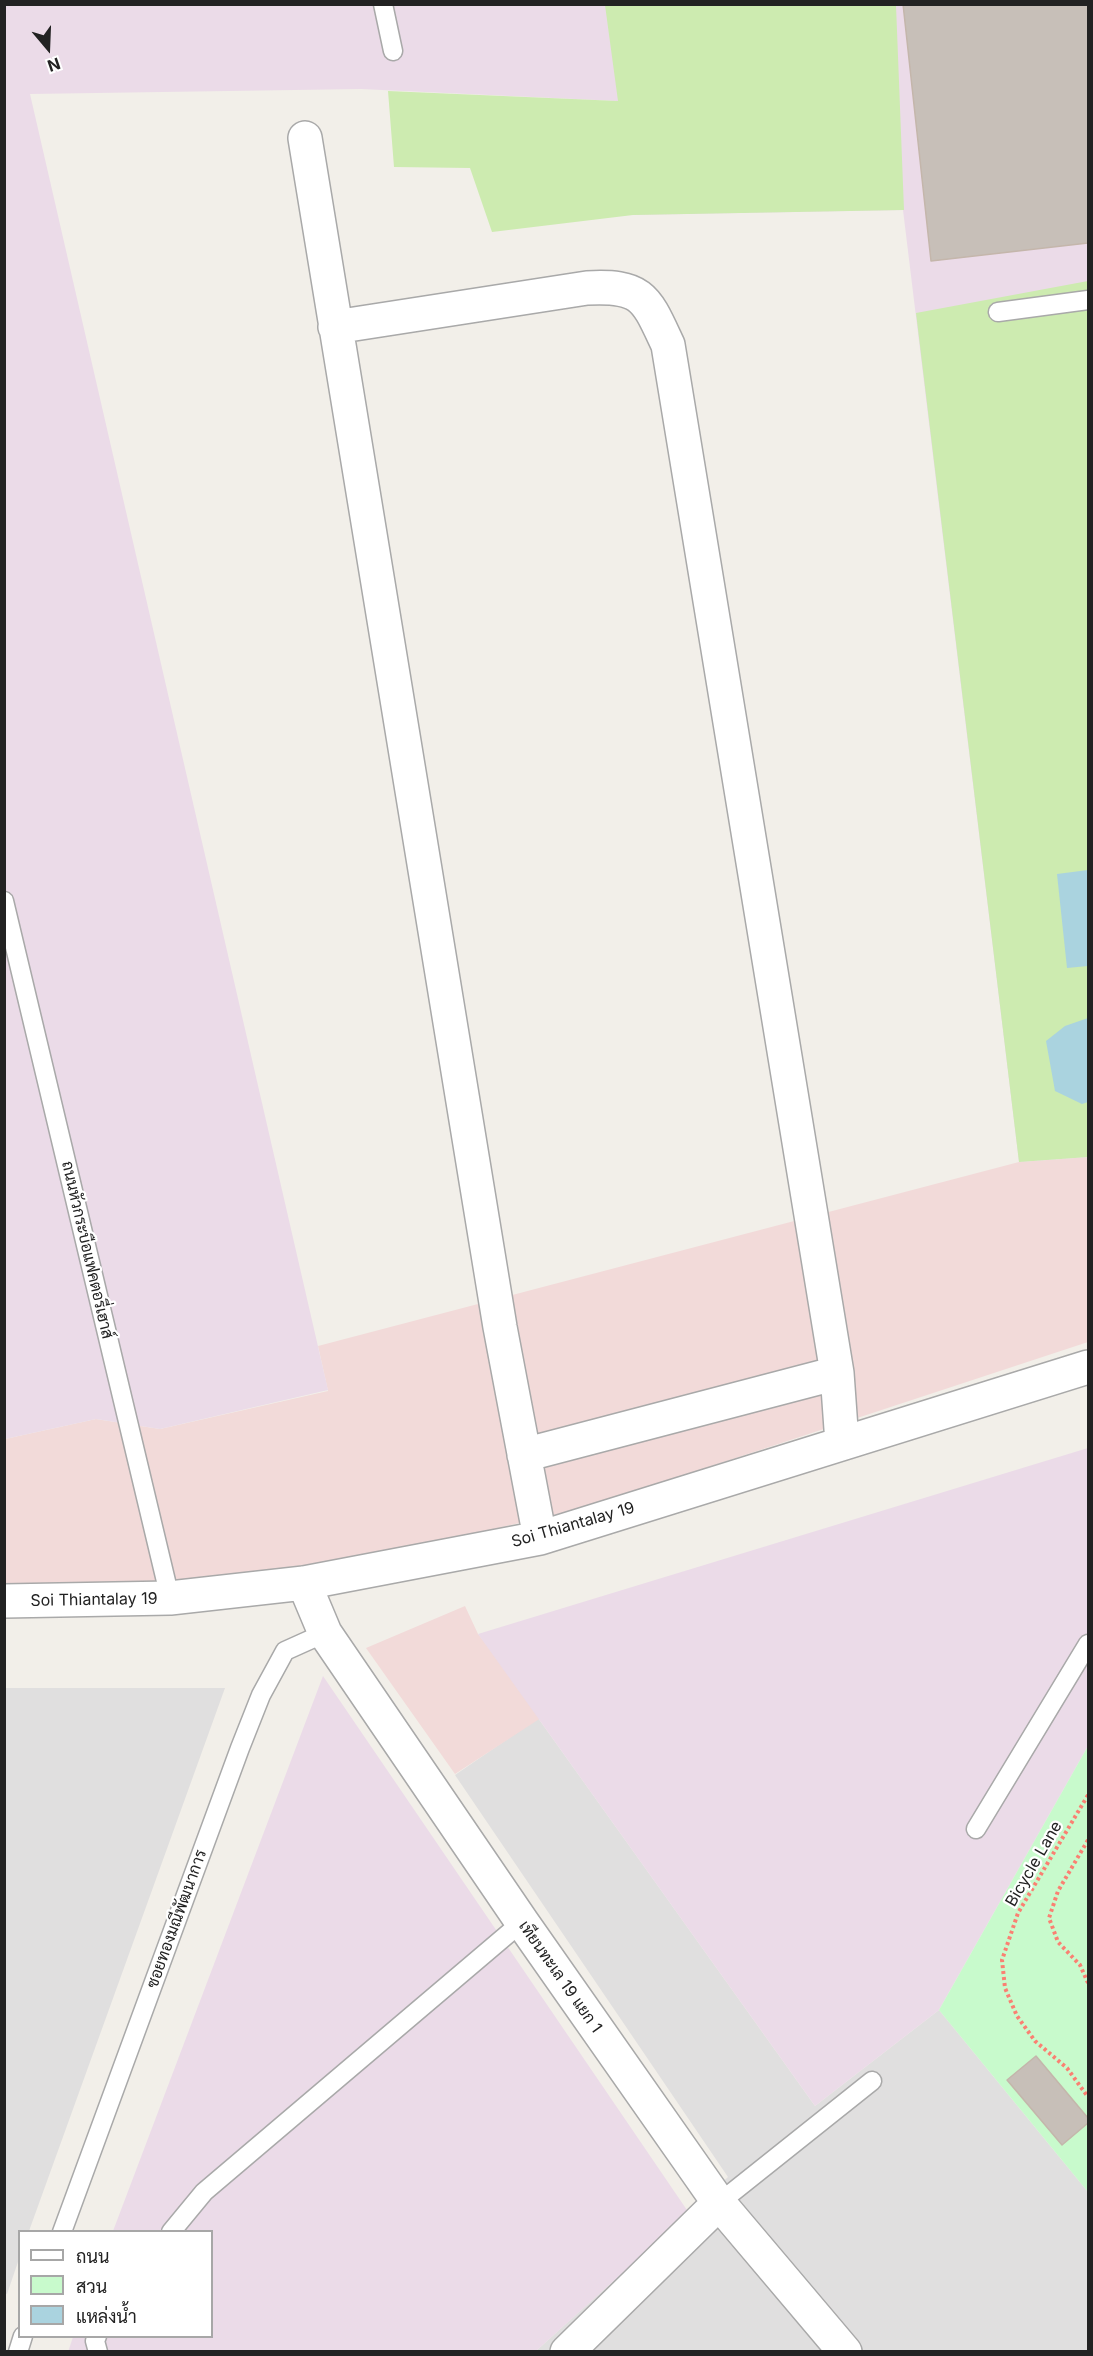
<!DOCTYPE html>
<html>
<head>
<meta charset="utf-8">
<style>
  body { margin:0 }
  #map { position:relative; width:1093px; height:2356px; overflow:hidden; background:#f2efe9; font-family:Inter,Sarabun,sans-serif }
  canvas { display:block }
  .frame { position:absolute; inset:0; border:6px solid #222; pointer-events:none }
  .legend { position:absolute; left:18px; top:2230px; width:195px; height:108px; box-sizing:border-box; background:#fff; border:2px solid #a7a7a7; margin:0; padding:8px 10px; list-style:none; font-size:18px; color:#222 }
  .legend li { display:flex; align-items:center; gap:12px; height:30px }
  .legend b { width:30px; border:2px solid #a7a7a7 }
  .north { position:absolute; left:18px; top:18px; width:60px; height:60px; -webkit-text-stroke:4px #fff; paint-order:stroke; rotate:161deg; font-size:16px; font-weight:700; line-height:24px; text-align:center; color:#222 }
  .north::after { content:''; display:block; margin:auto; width:21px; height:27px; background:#222; clip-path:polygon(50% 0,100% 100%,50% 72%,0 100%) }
</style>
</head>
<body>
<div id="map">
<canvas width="1093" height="2356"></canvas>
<div class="frame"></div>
<ul class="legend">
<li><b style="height:8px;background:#fff"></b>ถนน</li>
<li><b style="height:16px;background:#c8facc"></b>สวน</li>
<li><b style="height:16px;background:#aad3df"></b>แหล่งน้ำ</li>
</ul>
<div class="north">N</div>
</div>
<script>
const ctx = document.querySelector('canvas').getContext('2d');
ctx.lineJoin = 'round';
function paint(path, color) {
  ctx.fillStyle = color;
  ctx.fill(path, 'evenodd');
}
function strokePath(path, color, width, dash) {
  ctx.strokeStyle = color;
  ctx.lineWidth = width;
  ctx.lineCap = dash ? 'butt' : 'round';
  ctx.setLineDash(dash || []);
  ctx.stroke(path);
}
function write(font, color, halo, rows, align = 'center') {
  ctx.font = font + ' Inter,Sarabun,sans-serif';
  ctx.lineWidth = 4.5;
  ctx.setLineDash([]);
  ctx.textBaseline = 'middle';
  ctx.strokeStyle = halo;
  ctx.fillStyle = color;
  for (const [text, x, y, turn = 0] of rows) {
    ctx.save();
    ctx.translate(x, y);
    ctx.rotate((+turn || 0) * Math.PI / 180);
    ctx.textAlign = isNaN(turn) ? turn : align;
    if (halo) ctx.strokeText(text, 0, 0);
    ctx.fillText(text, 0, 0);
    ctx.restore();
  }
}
paint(new Path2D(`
  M5,1688H225L29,2231L20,2232L19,2259L7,2294L4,2293Z
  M538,1718L815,2106L939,2010L1088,2192V2351H536L728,2177L455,1775Z`), '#e0dfdf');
paint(new Path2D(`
  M1088,1157V1342L584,1508L222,1592L5,1587V1439L96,1419L160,1429L328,1391L318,1346L1019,1162Z
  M465,1606L478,1634L547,1714L455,1774L366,1648Z`), '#f2dad9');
paint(new Path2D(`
  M4,5H1088V1157L1019,1162L903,210L633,215L617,101L361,89L30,94L328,1390L160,1429L96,1419L5,1439Z
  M1088,1448V1746L939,2010L815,2106L478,1634Z
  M323,1676L689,2213L536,2351L68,2352L73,2337L212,2336V2232L113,2231Z`), '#ebdbe8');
paint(new Path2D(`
  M605,5H896L904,210L633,215L492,232L470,168L394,167L388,91L618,101Z
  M1088,281V1157L1019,1162L916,313Z`), '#cdebb0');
paint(new Path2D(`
  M1088,1746V2192L939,2010Z`), '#c8facc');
paint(new Path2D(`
  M1088,870V966L1067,968L1057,874Z
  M1088,1018V1102L1082,1104L1055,1091L1046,1041L1065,1026Z`), '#aad3df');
const building = new Path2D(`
  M903,4H1088V243L931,261Z
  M1036,2056L1088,2118V2123L1062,2145L1007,2080Z`);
paint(building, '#c7bfb8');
strokePath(building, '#c4b6ab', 1.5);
const service = new Path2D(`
  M383,4L393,51
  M998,312L1088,300
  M4,901L170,1598
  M976,1829L1088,1644
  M719,2203L872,2081
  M62,2232L240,1748L261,1695L285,1651L325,1633
  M171,2232L204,2192L522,1922
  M97,2336L95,2341L98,2352
  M18,2352L23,2336`);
const minor = new Path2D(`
  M305,138L500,1327L540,1538
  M335,327L587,288C643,285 646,298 668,345L837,1373L842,1443
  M524,1455L837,1373
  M304,1583L325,1633L522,1922L719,2203L845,2352
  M4,1601L170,1598L304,1583L540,1538L1088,1367
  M567,2352L719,2203`);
strokePath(service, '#a9a9a9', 21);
strokePath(minor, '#a9a9a9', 36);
strokePath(new Path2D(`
  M1088,1795L1018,1913L1002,1960L1005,1988L1017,2016L1035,2041L1067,2068L1088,2097
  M1088,1840L1058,1891L1049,1918L1058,1942L1080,1965L1088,1983`), '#fa8072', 4, [3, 3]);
strokePath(service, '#fff', 18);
strokePath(minor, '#fff', 33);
write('16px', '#222', '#fff', [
  ["ถนนหัวกระบือแฟคตอรี่เฮาส์",87,1250,77],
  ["Soi Thiantalay 19",573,1525,-16],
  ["Soi Thiantalay 19",94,1600,-1],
  ["Bicycle Lane",1034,1864,-60],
  ["ซอยทองมณีพัฒนาการ",177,1919,-70],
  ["เทียนทะเล 19 แยก 1",560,1977,55]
]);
</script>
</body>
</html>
